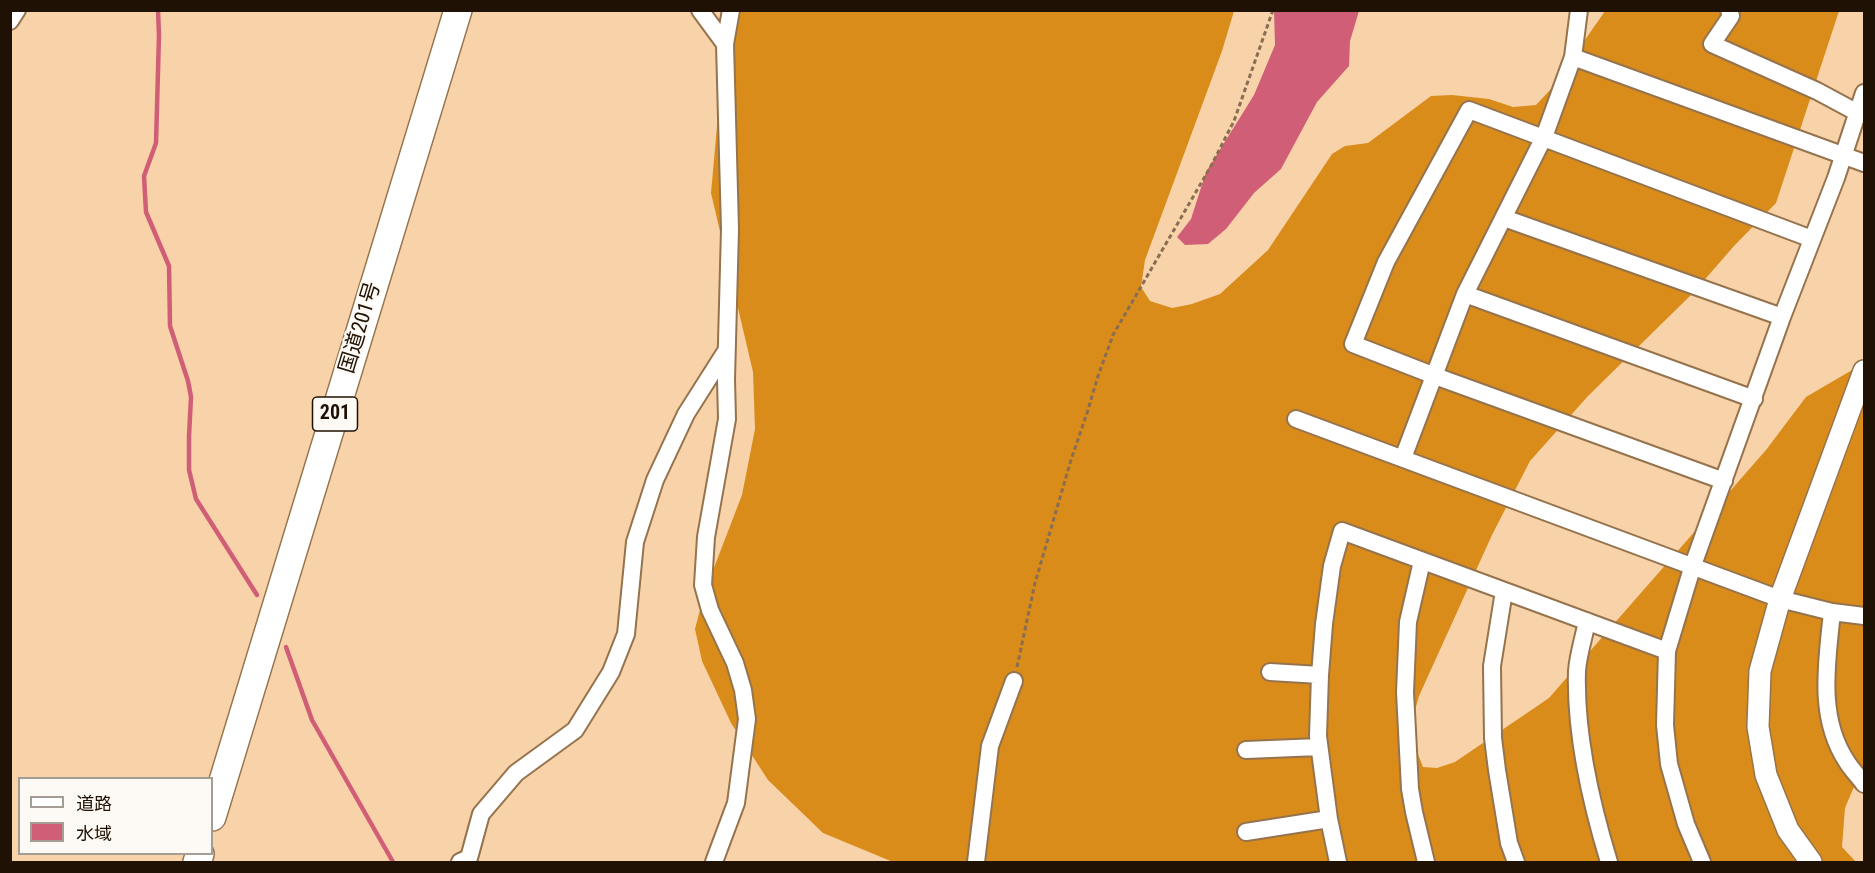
<!DOCTYPE html>
<html>
<head>
<meta charset="utf-8">
<style>
  body { margin:0 }
  #map { position:relative; width:1875px; height:873px; overflow:hidden; background:#f8d2a9; font-family:"Roboto Condensed","Noto Sans JP",sans-serif }
  canvas { display:block }
  .frame { position:absolute; inset:0; border:12px solid #1f1204; pointer-events:none }
  .legend { position:absolute; left:18px; top:777px; width:195px; height:78px; box-sizing:border-box; background:#fdf9f5; border:2px solid #a49d95; margin:0; padding:8px 10px; list-style:none; font-size:18px; color:#1f1204 }
  .legend li { display:flex; align-items:center; gap:12px; height:30px }
  .legend b { width:30px; border:2px solid #a49d95 }
</style>
</head>
<body>
<div id="map">
<canvas width="1875" height="873"></canvas>
<div class="frame"></div>
<ul class="legend">
<li><b style="height:8px;background:#fff"></b>道路</li>
<li><b style="height:16px;background:#d15e77"></b>水域</li>
</ul>
</div>
<script>
const ctx = document.querySelector('canvas').getContext('2d');
ctx.lineJoin = 'round';
function paint(path, color) {
  ctx.fillStyle = color;
  ctx.fill(path, 'evenodd');
}
function strokePath(path, color, width, dash) {
  ctx.strokeStyle = color;
  ctx.lineWidth = width;
  ctx.lineCap = dash ? 'butt' : 'round';
  ctx.setLineDash(dash || []);
  ctx.stroke(path);
}
function write(font, color, halo, rows, align = 'center') {
  ctx.font = font + ' "Roboto Condensed","Noto Sans JP",sans-serif';
  ctx.lineWidth = 4.5;
  ctx.setLineDash([]);
  ctx.textBaseline = 'middle';
  ctx.strokeStyle = halo;
  ctx.fillStyle = color;
  for (const [text, x, y, turn = 0] of rows) {
    ctx.save();
    ctx.translate(x, y);
    ctx.rotate((+turn || 0) * Math.PI / 180);
    ctx.textAlign = isNaN(turn) ? turn : align;
    if (halo) ctx.strokeText(text, 0, 0);
    ctx.fillText(text, 0, 0);
    ctx.restore();
  }
}
paint(new Path2D(`
  M733,11H1234L1222,51L1145,260L1141,287L1150,301L1172,308L1192,304L1220,294L1268,250L1332,154L1345,146L1368,143L1431,96L1452,95L1489,99L1513,107L1536,105L1551,89L1605,11H1839L1776,203L1734,246L1693,293L1588,396L1530,461L1492,535L1419,696L1409,731L1423,767L1437,768L1455,762L1549,698L1766,450L1806,397L1864,363V763L1845,808L1842,847L1856,862H893L823,833L768,780L731,723L702,661L695,629L705,591L742,495L755,429L753,372L711,193L725,37Z`), '#da8c1a');
paint(new Path2D(`
  M1274,11H1359L1350,41L1349,66L1317,102L1281,169L1254,193L1226,229L1208,244L1185,245L1177,237L1191,219L1206,172L1254,95L1275,45Z`), '#d15e77');
strokePath(new Path2D(`
  M158,10L159,35L156,143L144,176L146,212L169,266L170,326L188,381L191,397L189,436V470L196,499L257,595
  M286,647L312,720L393,862`), '#d15e77', 4.5);
const minor = new Path2D(`
  M700,10L725,44
  M1729,10L1731,16L1712,44L1817,91L1858,113
  M10,21L17,10
  M1573,57L1864,163
  M1504,218L1782,317
  M1465,294L1754,399
  M1296,419L1780,599L1832,612L1864,616
  M1403,458L1465,294L1544,137L1573,57L1579,10
  M1724,481L1435,376L1353,344L1386,262L1469,110L1812,239
  M1422,561L1408,622L1405,692L1410,789L1414,812L1426,862
  M1504,591L1492,666L1493,738L1497,770L1509,843L1516,862
  M1832,612C1827,662 1817,717 1847,762C1852,770 1859,777 1864,784
  M1587,621C1584,637 1578,655 1577,671C1575,734 1591,803 1609,862
  M1270,672L1320,675
  M1246,750L1319,747
  M1246,832L1329,819
  M460,862L469,858L481,814L516,773L575,730L611,672L626,634L635,542L655,480L686,414L726,351
  M714,862L736,803L747,719L743,690L735,663L710,610L703,585L706,537L727,419L726,379L730,229L725,44L731,10
  M976,862L990,746L1014,681
  M1338,862L1329,819L1318,736L1320,675L1324,624L1332,566L1342,531L1667,651
  M1702,862L1686,824L1669,764L1665,725L1667,651L1693,565L1782,317L1836,178L1864,93`);
const tertiary = new Path2D(`
  M1811,862L1788,830L1766,775L1758,727L1760,671L1780,599L1864,371`);
const trunk = new Path2D(`
  M212,817L458,10
  M197,862L200,854`);
strokePath(minor, '#95734d', 20);
strokePath(tertiary, '#95734d', 24);
strokePath(trunk, '#95734d', 30);
strokePath(new Path2D(`
  M1017,667L1035,583L1071,460L1087,413L1098,376L1113,335L1211,166L1234,121L1273,10`), '#876e53', 3, [4.5, 3]);
strokePath(minor, '#fff', 16);
strokePath(tertiary, '#fff', 21);
strokePath(trunk, '#fff', 27);
for (const [x, y, w] of [
  [335,414,45]
]) {
  const box = new Path2D();
  box.roundRect(x - w / 2, y - 17, w, 34, 4.5);
  ctx.fillStyle = '#fdf9f5';
  ctx.fill(box);
  strokePath(box, '#1f1204', 1.5);
}
write('bold 20px', '#1f1204', null, [
  ["201",335,414]
]);
write('21px', '#1f1204', '#fdf9f5', [
  ["国道201号",361,328,-73]
]);
</script>
</body>
</html>
